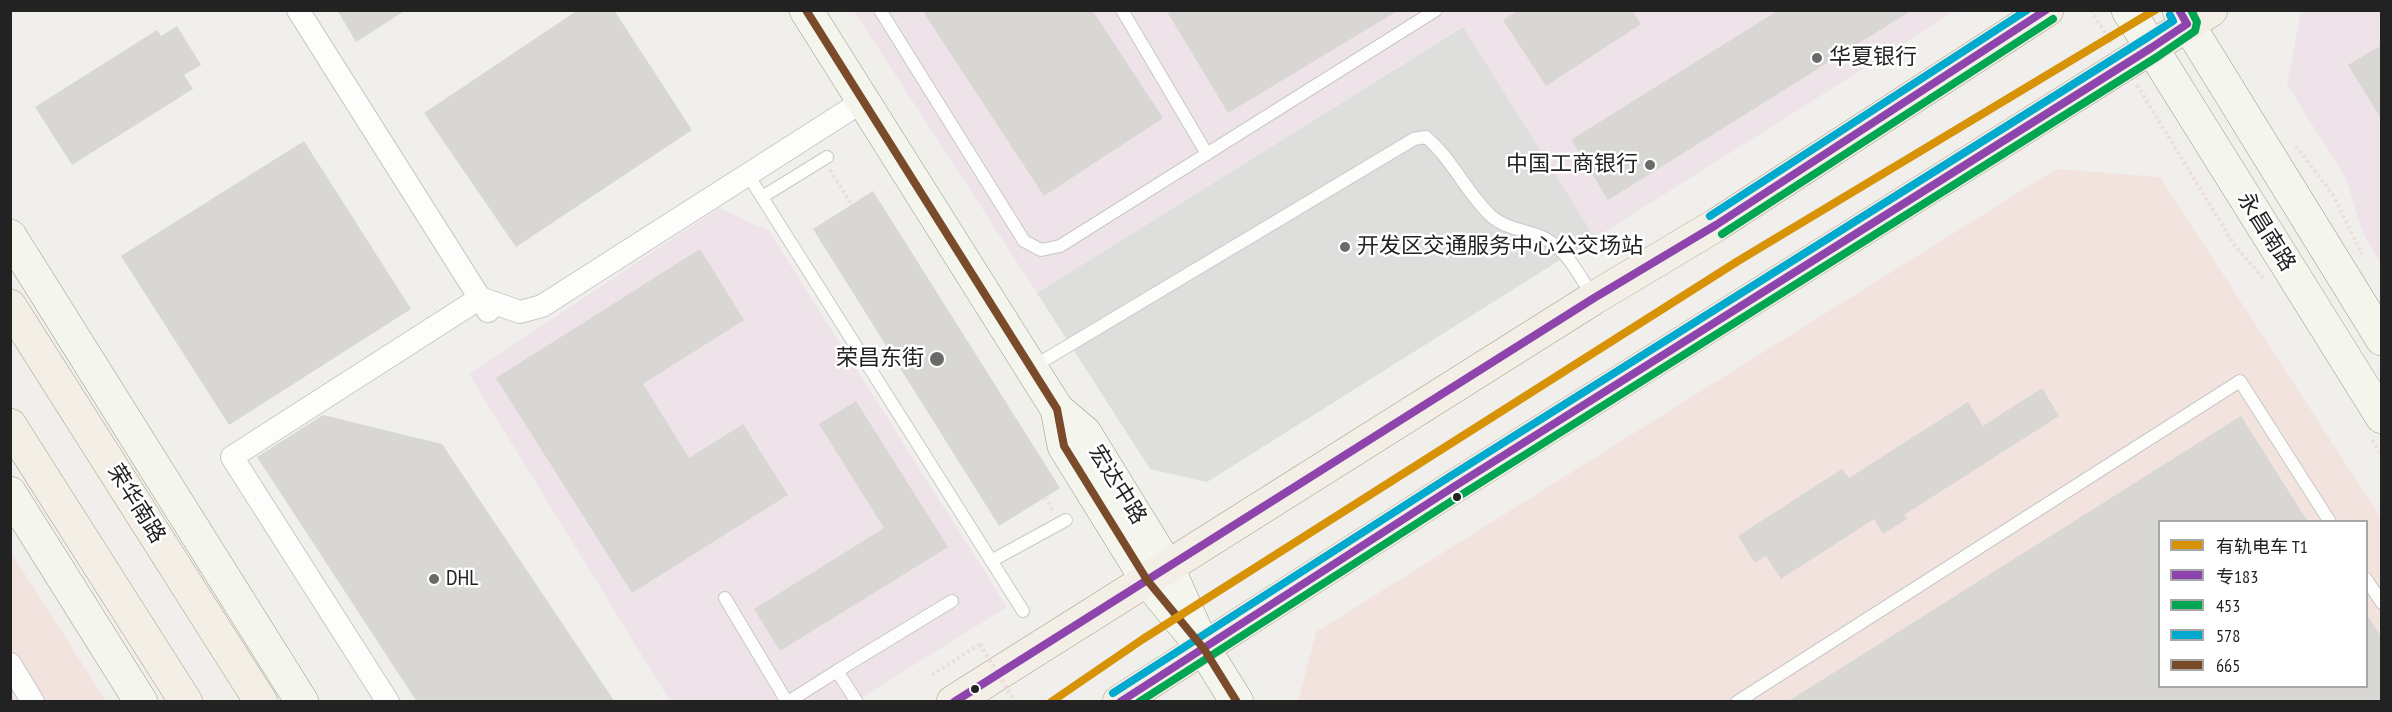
<!DOCTYPE html>
<html>
<head>
<meta charset="utf-8">
<style>
  body { margin:0 }
  #map { position:relative; width:2392px; height:712px; overflow:hidden; background:#f0efeb; font-family:"PT Sans Narrow","Noto Sans SC",sans-serif }
  canvas { display:block }
  .frame { position:absolute; inset:0; border:12px solid #222; pointer-events:none }
  .legend { position:absolute; left:2158px; top:520px; width:210px; height:168px; box-sizing:border-box; background:#fff; border:2px solid #a7a7a7; margin:0; padding:8px 10px; list-style:none; font-size:18px; color:#222 }
  .legend li { display:flex; align-items:center; gap:12px; height:30px }
  .legend b { width:30px; border:2px solid #a7a7a7 }
</style>
</head>
<body>
<div id="map">
<canvas width="2392" height="712"></canvas>
<div class="frame"></div>
<ul class="legend">
<li><b style="height:8px;background:#d79205"></b>有轨电车 T1</li>
<li><b style="height:8px;background:#8e44ad"></b>专183</li>
<li><b style="height:8px;background:#00a651"></b>453</li>
<li><b style="height:8px;background:#00a9ce"></b>578</li>
<li><b style="height:8px;background:#7a4b2a"></b>665</li>
</ul>
</div>
<script>
const ctx = document.querySelector('canvas').getContext('2d');
ctx.lineJoin = 'round';
function paint(path, color) {
  ctx.fillStyle = color;
  ctx.fill(path, 'evenodd');
}
function strokePath(path, color, width, dash) {
  ctx.strokeStyle = color;
  ctx.lineWidth = width;
  ctx.lineCap = dash ? 'butt' : 'round';
  ctx.setLineDash(dash || []);
  ctx.stroke(path);
}
function write(font, color, halo, rows, align = 'center') {
  ctx.font = font + ' "PT Sans Narrow","Noto Sans SC",sans-serif';
  ctx.lineWidth = 5;
  ctx.setLineDash([]);
  ctx.textBaseline = 'middle';
  ctx.strokeStyle = halo;
  ctx.fillStyle = color;
  for (const [text, x, y, turn = 0] of rows) {
    ctx.save();
    ctx.translate(x, y);
    ctx.rotate((+turn || 0) * Math.PI / 180);
    ctx.textAlign = isNaN(turn) ? turn : align;
    if (halo) ctx.strokeText(text, 0, 0);
    ctx.fillText(text, 0, 0);
    ctx.restore();
  }
}
paint(new Path2D(`
  M2056,169L2160,177L2381,518V701L1298,702L1316,632ZM2160,522H2366V686H2160Z
  M11,552L106,701H11Z`), '#f2e3df');
paint(new Path2D(`
  M854,11H1955L1595,238L1462,27L1037,293Z
  M2301,11H2381V264L2362,231L2346,178L2287,85Z
  M719,208L769,231L1007,607L856,701H670L469,374Z`), '#eee3e9');
paint(new Path2D(`
  M1463,27L1595,238L1207,482L1150,469L1037,293Z`), '#dededc');
paint(new Path2D(`
  M337,10H406L356,42Z
  M578,10H614L692,130L516,247L424,113Z
  M922,10H1092L1163,118L1044,196Z
  M1166,10H1399L1228,113Z
  M1519,10H1632L1641,24L1546,86L1503,20Z
  M1779,10H1912L1608,200L1571,140Z
  M177,26L201,65L184,75L193,89L72,165L35,107L157,30L161,36Z
  M2382,45V120L2348,65Z
  M304,141L411,309L229,425L121,256Z
  M873,191L1060,488L999,526L813,229Z
  M700,249L744,320L643,384L689,458L743,424L788,495L632,593L496,378Z
  M2042,388L2059,416L1904,515L1907,519L1883,534L1874,519L1781,579L1766,556L1755,563L1738,536L1842,469L1849,478L1968,402L1983,426Z
  M856,401L948,547L780,651L754,609L884,528L819,424Z
  M323,415L442,444L615,702H417L257,457Z
  M2241,416L2308,522H2160V687H2367V615L2382,638V702H1787Z`), '#d8d7d3');
const lane = new Path2D(`
  M880,10L1024,241L1041,250L1060,246L1436,10
  M1122,10L1207,154
  M748,175L1023,611
  M762,197L827,157
  M1031,368L1414,139L1426,137C1452,159 1466,192 1491,216C1507,230 1529,230 1546,239C1568,251 1580,277 1593,297
  M991,561L1066,520
  M2366,579L2382,603
  M725,598L787,702
  M837,671L952,601
  M788,702L837,671L857,702
  M1737,702L2240,381L2330,522`);
const street = new Path2D(`
  M298,10L488,311
  M10,664L33,702
  M388,702L232,457L480,298L520,312L542,306L863,101`);
const secondary = new Path2D(`
  M806,10L1057,409L1085,433L1168,568L1204,649
  M2128,10L2382,417
  M2179,10L2382,339
  M10,236L302,702
  M1057,409L1064,446L1147,580L1204,649L1237,702
  M10,493L141,702`);
const primary = new Path2D(`
  M10,306L261,702
  M10,425L186,702
  M953,702L1594,298L1716,225L2047,10
  M1119,702L1455,486L2211,10`);
strokePath(lane, '#c9c8c7', 14);
strokePath(street, '#c9c8c7', 24);
strokePath(secondary, '#989c81', 34);
strokePath(primary, '#a79f86', 34);
strokePath(new Path2D(`
  M2091,10L2111,43
  M2137,85L2235,246L2264,279
  M2296,146L2333,195L2362,254
  M830,170L852,205
  M2372,440L2382,455
  M1045,497L1054,512
  M932,675L980,644`), '#eddedb', 4, [3, 3]);
strokePath(lane, '#fdfdfc', 12);
strokePath(street, '#fdfdfc', 22);
strokePath(secondary, '#f4f5ec', 33);
strokePath(primary, '#f3eee6', 33);
strokePath(new Path2D(`
  M980,644L1015,702`), '#eddedb', 4, [3, 3]);
strokePath(new Path2D(`
  M954,702L1594,298L1716,225L2046,10
  M1120,702L1455,486L2151,48L2187,24L2179,10`), '#8e44ad', 8);
strokePath(new Path2D(`
  M1722,234L2053,19
  M1139,702L1461,495L2157,57L2195,31L2197,22L2191,10`), '#00a651', 8);
strokePath(new Path2D(`
  M1710,216L2027,10
  M1113,693L1449,477L2145,39L2173,21L2170,15`), '#00a9ce', 8);
strokePath(new Path2D(`
  M806,10L1057,409L1064,446L1147,580L1204,649L1237,702`), '#7a4b2a', 8);
strokePath(new Path2D(`
  M1051,702L1143,639L1738,261L2155,10`), '#d79205', 8);
for (const [x, y, r, color] of [
  [1817,58,6,"#6a6a68"],
  [1650,165,6,"#6a6a68"],
  [1345,247,6,"#6a6a68"],
  [937,359,8,"#6a6a68"],
  [1457,497,5,"#222"],
  [434,579,6,"#6a6a68"],
  [975,689,5,"#222"]
]) {
  const dot = new Path2D();
  dot.arc(x, y, r, 0, 2 * Math.PI);
  ctx.fillStyle = color;
  ctx.fill(dot);
  strokePath(dot, '#fff', 2);
}
write('22px', '#222', '#fff', [
  ["华夏银行",1829,58],
  ["中国工商银行",1638,165,"right"],
  ["开发区交通服务中心公交场站",1357,247],
  ["荣昌东街",924,359,"right"],
  ["DHL",446,579]
], 'left');
write('22px', '#222', '#fff', [
  ["永昌南路",2266,232,58],
  ["宏达中路",1117,485,58],
  ["荣华南路",136,504,58]
]);
</script>
</body>
</html>
